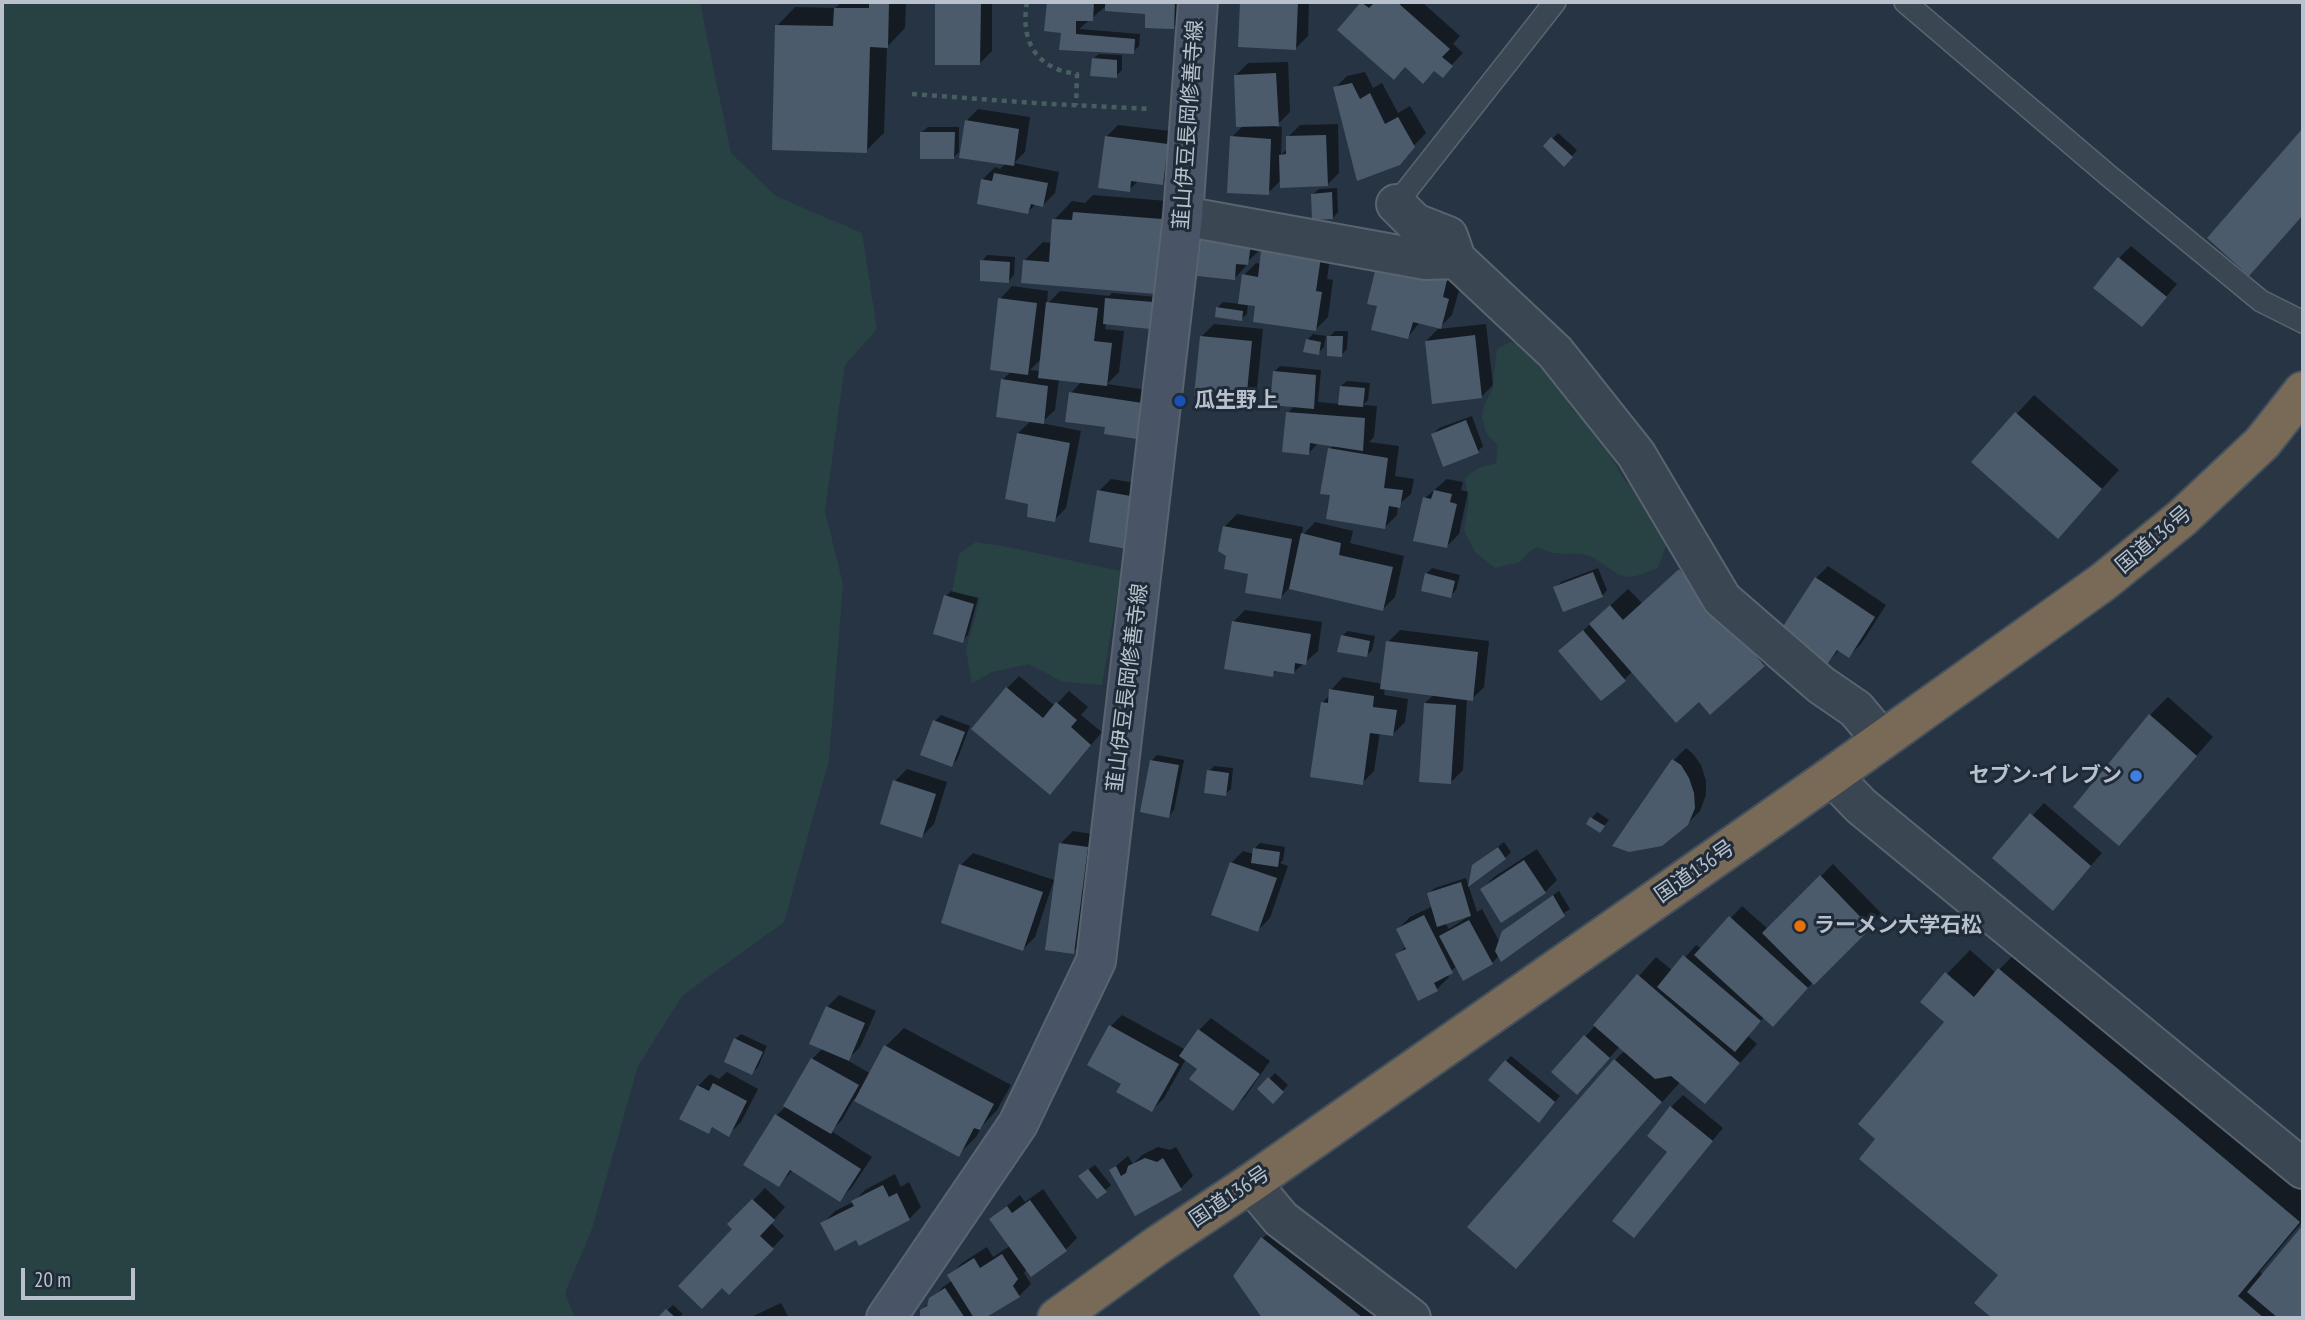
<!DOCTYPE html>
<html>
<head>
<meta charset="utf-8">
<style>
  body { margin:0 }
  #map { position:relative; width:2305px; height:1320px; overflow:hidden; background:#263443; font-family:"PT Sans Narrow",sans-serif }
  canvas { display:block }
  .frame { position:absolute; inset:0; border:4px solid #b8c1cc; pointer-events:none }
  .scale { position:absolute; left:21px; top:1268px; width:114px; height:32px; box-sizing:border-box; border:4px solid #b8c1cc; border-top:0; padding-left:9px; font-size:21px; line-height:24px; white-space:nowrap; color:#b8c1cc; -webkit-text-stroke:5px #1f2b38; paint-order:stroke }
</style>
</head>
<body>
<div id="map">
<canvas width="2305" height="1320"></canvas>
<div class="frame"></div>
<div class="scale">20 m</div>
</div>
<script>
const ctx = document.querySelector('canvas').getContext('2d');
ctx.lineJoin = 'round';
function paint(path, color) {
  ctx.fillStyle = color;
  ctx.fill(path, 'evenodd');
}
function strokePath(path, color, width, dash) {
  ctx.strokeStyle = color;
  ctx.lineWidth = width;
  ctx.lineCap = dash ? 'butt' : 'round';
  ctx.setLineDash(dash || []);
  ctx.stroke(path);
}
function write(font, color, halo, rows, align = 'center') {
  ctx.font = font + ' "PT Sans Narrow","Noto Sans JP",sans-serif';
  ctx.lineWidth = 6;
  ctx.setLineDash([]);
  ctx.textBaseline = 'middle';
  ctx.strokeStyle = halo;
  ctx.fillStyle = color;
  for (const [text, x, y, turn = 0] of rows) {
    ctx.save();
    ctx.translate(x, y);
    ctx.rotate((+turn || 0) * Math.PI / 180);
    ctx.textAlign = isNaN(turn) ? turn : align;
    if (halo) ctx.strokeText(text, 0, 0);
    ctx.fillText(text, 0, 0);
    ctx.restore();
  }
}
paint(new Path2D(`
  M2,2H700L731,153L776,196L862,233L877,329L845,365L825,511L843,584L829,760L784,922L682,996L638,1066L592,1229L565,1293L575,1318H2Z
  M1510,342L1527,346L1539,365L1557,384L1574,411L1596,431L1625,481L1645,494L1665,520L1666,545L1658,568C1650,571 1639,576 1631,577C1613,577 1602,559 1586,555C1567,551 1555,558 1538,547L1530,551L1520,562L1495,568L1475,552L1464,530L1469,500L1465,478L1478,468L1496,463L1498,446L1486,433L1482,417L1484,405L1492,390L1497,349Z
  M976,542L1003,546L1121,571L1102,685L1063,682L1029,664L992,672L972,683L966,650L980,598L952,592L959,554Z`), '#284244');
paint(new Path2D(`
  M842,2H906L905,28L887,47L884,133L866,151L777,26L795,7L835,8Z
  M937,2H992V51L980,63H937Z
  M1049,2H1186V15L1173,27L1147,12L1107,5L1079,29L1140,34L1139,46L1133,52L1063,31L1045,29Z
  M1242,2H1309L1308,36L1296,48L1240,45Z
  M1364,2H1422L1460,36L1453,44L1463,53L1442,75L1435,69L1406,66L1339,30Z
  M1099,54L1122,55V70L1116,76L1093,59Z
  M1288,62L1290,112L1275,127H1282L1281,155L1288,148V137L1300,125L1338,124L1339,173L1327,185L1281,180L1268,193L1232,137L1244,125L1236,75L1248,63Z
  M1365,72L1373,88L1382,83L1398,113L1410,106L1426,133L1405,155L1335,88L1347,76Z
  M978,109L1030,117L1025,152L1014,163L1059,172L1055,193L1043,205L1036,204L1028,212L983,179L995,167L1000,169L1006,163L966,121Z
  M1118,125L1179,132L1175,171L1163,183L1139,180L1129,190L1106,137Z
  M928,127H959V152L953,158L922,132Z
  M1558,133L1577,150L1570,159L1545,146Z
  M1337,188L1338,212L1333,218L1313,194L1319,189Z
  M1093,195L1180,202L1174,274L1025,260L1043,242L1052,243L1054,220L1072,201L1085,203Z
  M1204,233L1333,238L1327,279L1333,280L1328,317L1316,329L1257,304L1248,303L1247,314L1241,319L1217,308L1223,302L1240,304L1244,275L1256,263L1261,264L1263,247L1246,263V266L1234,279Z
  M2131,246L2177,284L2142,325L2119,258Z
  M987,255L1015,257L1014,275L1009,281L982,261Z
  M1458,269L1454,285L1460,287L1452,315L1440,327L1420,322L1408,337L1379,305Z
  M1012,286L1048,291L1047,304L1060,291L1109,296L1112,293L1157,297L1155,322L1149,328L1106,323L1105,329L1124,331L1119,372L1107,384L1160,392L1107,426L1071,393L1082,381L1059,379L1055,410L1041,423L1081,431L1066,508L1054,520L1030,503L1018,433L1032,420L1002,380L1012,371L1000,299ZM1041,359L1040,371L1030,370Z
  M1214,324L1263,329L1257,388L1245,400L1202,336Z
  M1486,324L1493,385L1481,397L1426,341L1438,329Z
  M1335,331H1348L1347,349L1341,355L1329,337Z
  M1313,334L1326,336L1324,347L1318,353L1308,339Z
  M1280,366L1321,370L1318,402L1340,404L1341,386L1347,381L1370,383L1368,400L1363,405L1377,406L1374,437L1369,442L1399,446L1395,476L1414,479L1411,494L1398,505L1397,515L1385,527L1332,494L1329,449L1334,445L1319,442L1308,454L1288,413L1295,405L1274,372Z
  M2034,395L2119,470L2058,537L1973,462Z
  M1472,416L1483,446L1478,451L1433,434L1439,428Z
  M1111,479L1147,485L1139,535L1099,491Z
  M1447,479L1463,482L1461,490L1468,492L1459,534L1447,546L1425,498Z
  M1237,514L1303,527L1302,536L1315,522L1353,531L1350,543L1404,556L1395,597L1383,609L1290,587L1280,598L1228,555L1225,526Z
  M1698,552L1782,647L1764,665L1699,700L1633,671L1625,679L1573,640L1628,589L1642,603Z
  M1828,566L1886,605L1861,644L1849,656L1839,650L1824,667L1816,578Z
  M1432,568L1460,575L1456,590L1450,596L1426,574Z
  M1598,568L1607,590L1602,596L1555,588L1561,582Z
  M951,591L978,598L968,635L962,641L946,596Z
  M1245,610L1322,622L1318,651L1293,673L1278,670L1272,675L1233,622Z
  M1400,630L1489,641L1484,687L1472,699L1467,698L1463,770L1451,782L1425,703L1434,694L1385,688L1384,695L1408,699L1405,722L1393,734L1380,732L1374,771L1362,783L1322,703L1330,695L1331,690L1343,677L1383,684L1388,642Z
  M1348,631L1375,636L1372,650L1366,656L1342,636Z
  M1019,676L1055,706L1069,691L1088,707L1081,715L1102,732L1062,780L1007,688Z
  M2168,697L2213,737L2119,843L2075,807L2150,715Z
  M941,715L970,726L957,760L951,765L935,721Z
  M1686,748L1693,754L1701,765L1706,781V795L1700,811L1687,824L1615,845L1674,760Z
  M1157,755L1184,760L1174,810L1169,816L1151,761Z
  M1214,766L1233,768L1231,789L1225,794L1209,771Z
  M907,769L947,782L934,824L922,836L895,781Z
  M2044,803L2102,853L2064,896L1994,858Z
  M1597,812L1609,820L1600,831L1588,823Z
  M1073,831L1099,835L1085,940L1073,952L1061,843Z
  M1504,842L1511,852L1505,858L1474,865Z
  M1260,843L1285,847L1283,860L1280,863L1288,866L1270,918L1258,930L1231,863L1243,851L1254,854V849Z
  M1537,849L1557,880L1545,892L1482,889L1494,877Z
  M973,853L1054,880L1035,937L1023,949L961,865Z
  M1833,864L1882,914L1813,982L1785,1013L1764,1017L1748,1036L1757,1044L1705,1102L1681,1081L1516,1267L1615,1060L1625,1050L1620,1046L1589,1081L1554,1072L1656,957L1673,971L1696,945L1702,949L1742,906L1768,929Z
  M1466,878L1477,912L1482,909L1500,943L1510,925L1559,891L1570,909L1500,955L1492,963L1457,966L1447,974L1449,977L1437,989L1419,999L1397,955L1406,946L1398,929L1410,917L1433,906L1429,893L1435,888ZM1465,916L1466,918L1449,929L1445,923Z
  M2023,945L2303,1182V1221L2260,1272L2263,1275L2303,1227V1318H1995L1976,1303L2000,1275L1878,1139L1946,1022L1947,974L1970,950L1996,973Z
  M839,995L876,1011L860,1047L847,1060L871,1074L886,1046L904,1028L1011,1085L997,1110L983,1125L976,1137L958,1155L854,1099L842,1120L831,1131L872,1157L852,1187L840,1200L793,1170L779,1185L777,1115L785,1107L812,1059L823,1048L827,1007Z
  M1122,1015L1186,1050L1199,1030L1211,1018L1270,1061L1245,1097L1233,1109L1199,1068L1186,1059L1164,1098L1152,1110L1123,1083L1110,1027Z
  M741,1034L767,1046L758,1067L752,1073L735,1039Z
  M1511,1056L1560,1096L1544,1115L1506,1061Z
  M727,1072L758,1089L741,1122L729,1134L714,1126L708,1132L698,1086L710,1074L719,1079Z
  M1275,1073L1288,1085L1273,1102L1260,1089Z
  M1683,1095L1723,1128L1634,1236L1670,1151L1671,1107Z
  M1158,1147L1170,1150L1176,1147L1193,1176L1181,1188L1136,1213L1111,1170L1128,1156L1133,1164L1142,1155Z
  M1095,1165L1111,1185L1098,1197L1086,1171Z
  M895,1174L901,1187L909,1182L921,1207L909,1219L856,1238L823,1223L835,1211L853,1202L865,1190Z
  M765,1188L785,1207L771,1223L784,1236L729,1293L735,1229L730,1224Z
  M1043,1189L1077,1238L1065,1250L1027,1269L1024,1273L1031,1284L1019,1296L982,1318H921V1311L943,1287L953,1280L950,1275L962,1263L987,1247L993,1257L1010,1246L991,1219L1020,1195L1025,1202Z
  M1281,1221L1404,1318H1264L1235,1276L1263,1238Z
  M781,1303L789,1318H749Z
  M673,1305L683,1314L678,1318H659Z`), '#0007');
paint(new Path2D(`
  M869,2H889L888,48L870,47L867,153L772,150L775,25L833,26L834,8H869Z
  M935,2H981L980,65H935Z
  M1047,2H1094L1093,21H1076V34L1135,39L1134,54L1059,50L1061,33L1044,31Z
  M1105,2H1175L1174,29L1145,28V14L1105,11Z
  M1240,2H1298L1296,50L1238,47Z
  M1361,2L1369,8L1375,2H1397L1450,49L1442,57L1453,66L1443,78L1434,71L1423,84L1405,67L1394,80L1337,30Z
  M1092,58L1117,60V78L1090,76Z
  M1276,73L1279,126L1236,127L1234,75Z
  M1352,83L1360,99L1370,93L1385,124L1398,117L1415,147L1400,165L1357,181L1333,87Z
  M965,120L1019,129L1014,166L959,158Z
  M2303,128V215L2249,276L2207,238Z
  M920,132H955L954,159H920Z
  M1326,135L1328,186L1280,188L1279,155L1286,154V136Z
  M1105,136L1168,144L1163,185L1131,181L1130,192L1098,188Z
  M1230,136L1271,139L1269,195L1227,193Z
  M1551,137L1573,157L1564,167L1543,146Z
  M994,173L1048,183L1043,207L1031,204L1028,214L977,204L981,179L992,181Z
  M1332,192L1333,219L1312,220L1311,194Z
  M1073,212L1162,219L1156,294L1021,283L1023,260L1049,262L1052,219L1072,220Z
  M1202,232L1252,237L1248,265L1236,264L1235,280L1197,276Z
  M1262,242L1322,250L1316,291L1322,292L1316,331L1253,322L1255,306L1238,304L1242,274L1258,277Z
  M2118,257L2167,297L2142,327L2093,288Z
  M980,260L1010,262L1009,283L980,281Z
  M1377,263L1447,280L1443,297L1449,299L1441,329L1413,322L1408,339L1371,330L1377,306L1367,304Z
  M998,298L1037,303L1028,375L990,370Z
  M1105,298L1153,302L1150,329L1103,324Z
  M1046,302L1098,308L1094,341L1112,343L1107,386L1038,378Z
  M1216,307L1243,311L1242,321L1215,317Z
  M1475,335L1482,398L1432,404L1425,341Z
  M1200,336L1252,341L1246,402L1194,396Z
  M1327,336H1343L1342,357L1327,356Z
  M1306,339L1321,342L1319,355L1303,352Z
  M1273,371L1316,375L1314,409L1270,405Z
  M1001,379L1048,386L1044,424L996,417Z
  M1340,386L1365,388L1363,407L1338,405Z
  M1069,392L1149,404L1144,440L1104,434L1105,427L1065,422Z
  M1286,412L1365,418L1363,451L1310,443L1309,455L1282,452Z
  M2015,412L2102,489L2058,539L1971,462Z
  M1466,420L1479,453L1443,467L1431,434Z
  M1017,433L1070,443L1055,522L1027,517L1028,504L1005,499Z
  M1328,448L1388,458L1384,488L1403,490L1400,508L1389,506L1385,529L1326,519L1330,495L1320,494Z
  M1097,490L1136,497L1127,549L1089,542Z
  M1434,490L1452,494L1450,502L1457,504L1447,548L1413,541L1423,497L1431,499Z
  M1223,526L1292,539L1281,599L1245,593L1248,574L1224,569L1226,556L1218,551Z
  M1301,533L1341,543L1339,555L1393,567L1383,611L1289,589Z
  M1679,569L1765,666L1710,715L1699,702L1676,723L1589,624L1610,605L1623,620Z
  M1593,572L1603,597L1563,612L1553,587Z
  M1425,573L1455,581L1451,598L1421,591Z
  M1815,577L1875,617L1849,658L1837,650L1824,669L1776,637Z
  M944,595L974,604L963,643L933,634Z
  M1232,621L1311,634L1306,665L1295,663L1294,674L1274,671L1273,677L1224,669Z
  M1583,630L1626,681L1601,701L1558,651Z
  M1341,635L1370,641L1367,657L1337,652Z
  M1386,641L1478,652L1473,701L1380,689Z
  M1006,687L1043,718L1056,702L1077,720L1071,727L1091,745L1050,795L971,729Z
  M1329,689L1374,696L1373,707L1397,710L1393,736L1370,733L1363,785L1310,777L1321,702L1328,703Z
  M1424,703L1456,705L1451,784L1419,782Z
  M2149,714L2197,756L2119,846L2073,807Z
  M933,720L965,732L952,767L920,755Z
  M1672,759L1681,765L1689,778L1694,793L1695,808L1688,825L1662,846L1629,852L1612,846Z
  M1150,760L1179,765L1169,818L1140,812Z
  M1207,770L1229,773L1226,796L1204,793Z
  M893,780L936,794L922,838L880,824Z
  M2030,813L2091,866L2053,911L1992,858Z
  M1590,817L1605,826L1600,833L1586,824Z
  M1059,843L1088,847L1074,954L1045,950Z
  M1498,847L1506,859L1468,887L1472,865Z
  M1253,848L1280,852L1278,867L1251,863Z
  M1524,860L1546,893L1501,923L1480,889Z
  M1230,862L1277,878L1258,932L1211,915Z
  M959,864L1043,892L1023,951L941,923Z
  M1820,875L1871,928L1814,985L1762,933Z
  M1461,882L1471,916L1437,927L1427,893Z
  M1553,895L1565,916L1501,962L1495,951L1502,931Z
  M1424,915L1453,973L1434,983L1438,991L1418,1001L1395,954L1406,949L1396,929Z
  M1729,916L1808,988L1773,1027L1694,955Z
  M1469,920L1493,964L1463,981L1439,936Z
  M1683,955L1761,1021L1735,1052L1657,987Z
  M1998,968L2300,1222L2238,1296L2264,1318H1992L1974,1303L1998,1275L1859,1159L1875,1139L1858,1124L1944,1022L1920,1002L1945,972L1974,997Z
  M1637,974L1740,1063L1705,1104L1671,1076L1655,1079L1593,1025Z
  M826,1006L865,1023L849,1061L809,1044Z
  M1109,1025L1179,1064L1152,1112L1116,1092L1121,1084L1087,1065Z
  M1198,1029L1260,1074L1233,1111L1189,1079L1197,1069L1179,1056Z
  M1584,1035L1610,1058L1577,1095L1551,1072Z
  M734,1038L763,1052L752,1075L724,1062Z
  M884,1045L994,1104L980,1130L974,1128L959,1157L854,1101Z
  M811,1058L859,1085L831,1134L783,1106Z
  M1614,1059L1662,1102L1516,1269L1467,1227Z
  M1505,1060L1555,1102L1539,1123L1488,1080Z
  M1268,1077L1284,1092L1273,1104L1257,1089Z
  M713,1083L747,1101L729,1137L712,1127L709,1134L679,1119L697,1085L709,1091Z
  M1670,1106L1713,1141L1634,1238L1612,1221L1667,1152L1647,1136Z
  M775,1114L861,1169L840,1202L790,1170L779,1187L743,1165Z
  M1145,1158L1157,1162L1163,1158L1182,1190L1135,1216L1109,1170L1116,1166L1121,1176L1126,1173L1128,1166Z
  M1088,1169L1107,1192L1097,1199L1078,1176Z
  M883,1185L889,1197L897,1193L910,1220L859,1246L856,1240L835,1251L820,1223L854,1206L851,1201Z
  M752,1199L775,1220L760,1236L774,1249L729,1295L722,1288L702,1309L678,1286L732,1229L727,1224Z
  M1030,1200L1067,1251L1031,1277L989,1219L1007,1206L1012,1213Z
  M2303,1225V1318H2278L2247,1292Z
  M1261,1237L1363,1318H1262L1233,1276Z
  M1002,1254L1018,1279L1013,1286L1020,1297L985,1318H974L947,1275L974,1258L980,1268Z
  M945,1288L965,1318H920V1310L927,1306L929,1298Z
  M666,1309L676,1318H657Z`), '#4c5b6c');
const lane = new Path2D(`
  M1905,2L2109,176L2261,301L2303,322
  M1396,204L1555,2`);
const street = new Path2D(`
  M1396,204L1415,223L1448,236L1456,259L1555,352L1636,454L1722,599L1821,685L1856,709L1881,739
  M1183,216L1426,260L1456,259
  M1832,776L1861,806L2303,1169
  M1251,1183L1281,1219L1411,1318`);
const secondary = new Path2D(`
  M886,1318L1018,1124L1096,961L1183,216L1198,2`);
const highway = new Path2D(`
  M1057,1318L1158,1245L1251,1183L1832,776L2103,582L2182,518L2262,443L2303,391`);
strokePath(lane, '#596470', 24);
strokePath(street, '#596470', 42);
strokePath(secondary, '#596470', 42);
strokePath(highway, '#45515d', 42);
strokePath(new Path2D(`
  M1027,2C1020,41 1036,69 1077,74L1076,105
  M912,94L1034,103L1151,109`), '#475f60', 4.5, [5, 5]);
strokePath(lane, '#3b4653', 21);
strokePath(street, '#3b4653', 38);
strokePath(secondary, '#495566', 38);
strokePath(highway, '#796a58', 38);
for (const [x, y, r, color] of [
  [1180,401,7,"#1a4fb4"],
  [2136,776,7,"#3f7fe0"],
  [1800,926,7,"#e8710a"]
]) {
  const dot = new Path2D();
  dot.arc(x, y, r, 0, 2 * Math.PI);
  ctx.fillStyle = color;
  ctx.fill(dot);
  strokePath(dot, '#1f2b38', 2.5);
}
write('21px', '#b8c1cc', '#1f2b38', [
  ["韮山伊豆長岡修善寺線",1189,125,-86],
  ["国道136号",2154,540,-40],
  ["韮山伊豆長岡修善寺線",1128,688,-83],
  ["国道136号",1695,872,-35],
  ["国道136号",1230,1197,-34]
]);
write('bold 21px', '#b8c1cc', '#1f2b38', [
  ["瓜生野上",1194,401],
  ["セブン-イレブン",2122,776,"right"],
  ["ラーメン大学石松",1814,926]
], 'left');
</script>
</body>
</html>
